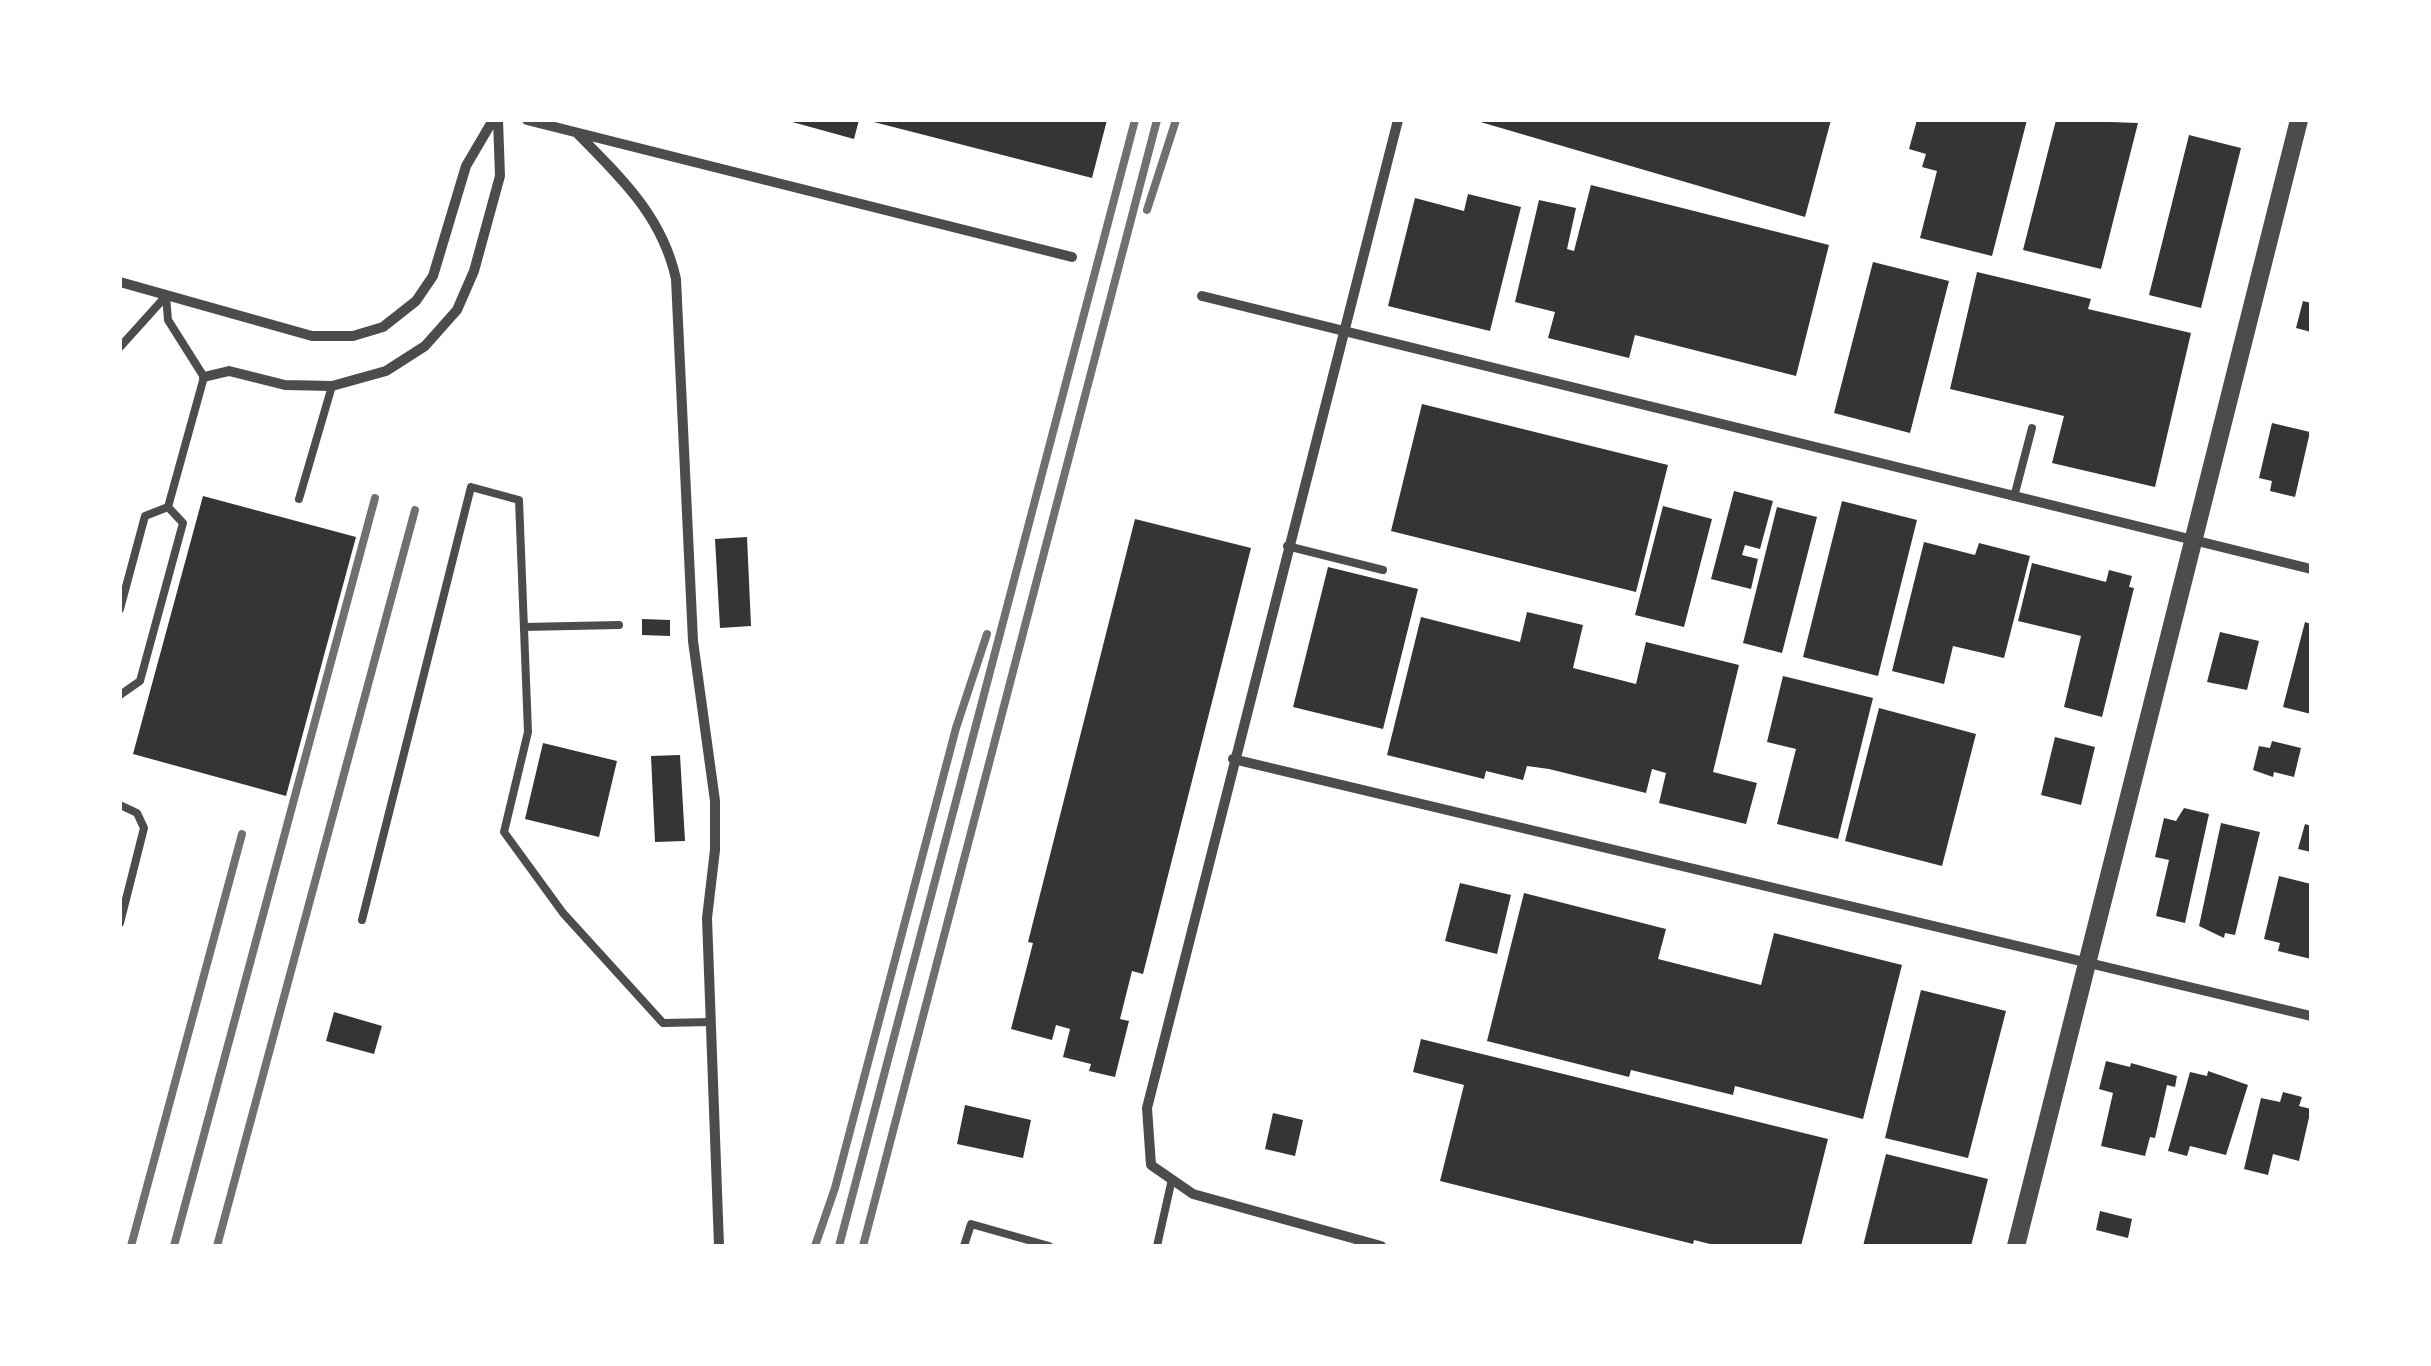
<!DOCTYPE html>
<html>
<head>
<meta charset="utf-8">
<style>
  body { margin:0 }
  #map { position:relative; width:2431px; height:1366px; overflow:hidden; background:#fff; font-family:"Public Sans",sans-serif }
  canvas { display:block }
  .frame { position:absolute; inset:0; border:122px solid #fff; pointer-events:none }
</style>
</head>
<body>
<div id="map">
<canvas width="2431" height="1366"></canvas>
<div class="frame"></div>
</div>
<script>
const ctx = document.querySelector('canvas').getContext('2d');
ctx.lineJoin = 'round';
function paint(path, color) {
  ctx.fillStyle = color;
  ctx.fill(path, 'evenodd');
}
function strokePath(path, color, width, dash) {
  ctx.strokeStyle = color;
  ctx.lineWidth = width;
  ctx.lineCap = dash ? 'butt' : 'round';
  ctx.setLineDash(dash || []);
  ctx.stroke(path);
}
paint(new Path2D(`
  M785,120H859L854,139Z
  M866,120H1107L1092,178Z
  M1831,120L1805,217L1477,121V120Z
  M1917,120H2027L1992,256L1920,238L1937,171L1922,167L1926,154L1909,149Z
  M2056,120L2138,123L2101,269L2023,250Z
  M2189,135L2241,148L2201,308L2149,295Z
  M1591,185L1829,245L1796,376L1635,335L1629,358L1548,338L1555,312L1515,302L1539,200L1576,208L1567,249L1574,251Z
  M1468,194L1521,207L1490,331L1388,306L1415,198L1464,211Z
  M1873,262L1949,281L1910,433L1834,413Z
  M1977,272L2091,299L2088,309L2191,333L2155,487L2052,463L2064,416L1950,389Z
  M2303,301L2311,303V332L2296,328Z
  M1422,404L1668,465L1636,592L1391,531Z
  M2272,423L2310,432L2295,497L2270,491L2272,481L2259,478Z
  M1734,491L1773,501L1760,549L1745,545L1742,555L1758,559L1751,589L1711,579Z
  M203,496L356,537L286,796L133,754Z
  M1842,501L1917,520L1878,676L1803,657Z
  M1663,506L1712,519L1684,627L1635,615Z
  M1777,507L1817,517L1782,653L1743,643Z
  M1135,519L1251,548L1143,974L1132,971L1120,1019L1129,1021L1115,1077L1089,1071L1091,1064L1063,1057L1070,1029L1056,1025L1052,1040L1011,1029L1033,943L1028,942Z
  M747,537L751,626L720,628L715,539Z
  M1924,542L1975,555L1979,543L2030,556L2004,658L1953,646L1944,684L1892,671Z
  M2032,563L2106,582L2109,570L2132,576L2129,587L2134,588L2102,717L2064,707L2081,636L2018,621Z
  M1328,567L1418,589L1383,729L1293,707Z
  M1527,612L1583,625L1573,668L1636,684L1646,642L1739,665L1713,772L1757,783L1746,824L1659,803L1666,773L1652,769L1646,793L1549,769L1527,766L1523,780L1486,771L1484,779L1387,755L1421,617L1520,642Z
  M642,619L670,620V636L642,635Z
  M2305,622L2311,624V714L2283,707Z
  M2220,632L2259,641L2247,690L2207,682Z
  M1783,676L1873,698L1838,839L1777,824L1796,749L1767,742Z
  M1879,708L1976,734L1942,866L1845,841Z
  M2055,737L2095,747L2081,805L2041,795Z
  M2272,741L2301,748L2294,777L2274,772L2273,777L2253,770L2259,746L2270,748Z
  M543,743L617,761L599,837L525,819Z
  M680,755L685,841L655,842L651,756Z
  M2184,808L2209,814L2185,923L2156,916L2169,860L2155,857L2164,818L2176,821Z
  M2221,823L2260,832L2235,935L2225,933L2224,938L2199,926Z
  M2305,824L2311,826V852L2298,849Z
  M2279,876L2311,884V959L2278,951L2280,943L2264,939Z
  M1460,883L1511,895L1497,954L1445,941Z
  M1524,893L1666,929L1658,959L1761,985L1774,933L1902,965L1863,1119L1735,1086L1733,1095L1631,1070L1629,1077L1487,1041Z
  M1921,990L2006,1011L1968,1158L1885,1138Z
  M334,1012L382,1026L374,1054L326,1041Z
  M1421,1039L1828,1139L1801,1246H1718L1694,1240L1693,1244L1440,1181L1464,1085L1413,1072Z
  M2106,1061L2130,1067L2131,1063L2177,1076L2175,1087L2167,1085L2155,1138L2150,1137L2145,1156L2101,1146L2113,1093L2099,1089Z
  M2208,1071L2248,1085L2226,1155L2190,1146L2187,1156L2168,1151L2190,1072L2207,1076Z
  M2283,1092L2302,1097L2299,1106L2311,1109L2299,1161L2273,1154L2268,1175L2244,1169L2261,1098L2280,1102Z
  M965,1105L1031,1120L1023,1158L957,1144Z
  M1273,1113L1303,1120L1295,1156L1265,1149Z
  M1886,1154L1988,1179L1971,1246H1863Z
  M2100,1211L2132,1219L2128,1238L2096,1230Z`), '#353535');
strokePath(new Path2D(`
  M166,296L168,320L204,377L168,507
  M120,347L166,296
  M2014,497L2032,428
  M299,499L332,386
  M1287,546L1383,570
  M120,609L145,516L168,507
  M524,627L619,625
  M120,695L140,681L183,523L168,507
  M120,805L137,813L144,828L120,923
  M362,920L471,487L519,500L528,732L504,832L563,913L663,1023L711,1022
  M964,1246L971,1224L1049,1246
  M1157,1246L1172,1179`), '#4c4c4c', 8);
strokePath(new Path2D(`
  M527,120L1072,257
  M577,133C620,177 662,215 676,279L693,641L715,801V850L707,918L719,1246
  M120,282L312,336H353L383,327L416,301L433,276L466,166L493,120
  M1202,296L2311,569
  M204,377L229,371L285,385L332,386L386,371L425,346L457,310L474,271L500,176L498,120
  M1233,759L2311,1016
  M1381,1246L1193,1194L1151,1165L1147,1108L1398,120`), '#4c4c4c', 10);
strokePath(new Path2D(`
  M2016,1246L2299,120`), '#4c4c4c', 18);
strokePath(new Path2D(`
  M1147,210L1176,120
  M131,1246L242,834
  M174,1246L375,498
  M217,1246L415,510
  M815,1246L835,1188L956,728L987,634
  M839,1246L1135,120
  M863,1246L1157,120`), '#707070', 8);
</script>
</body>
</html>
